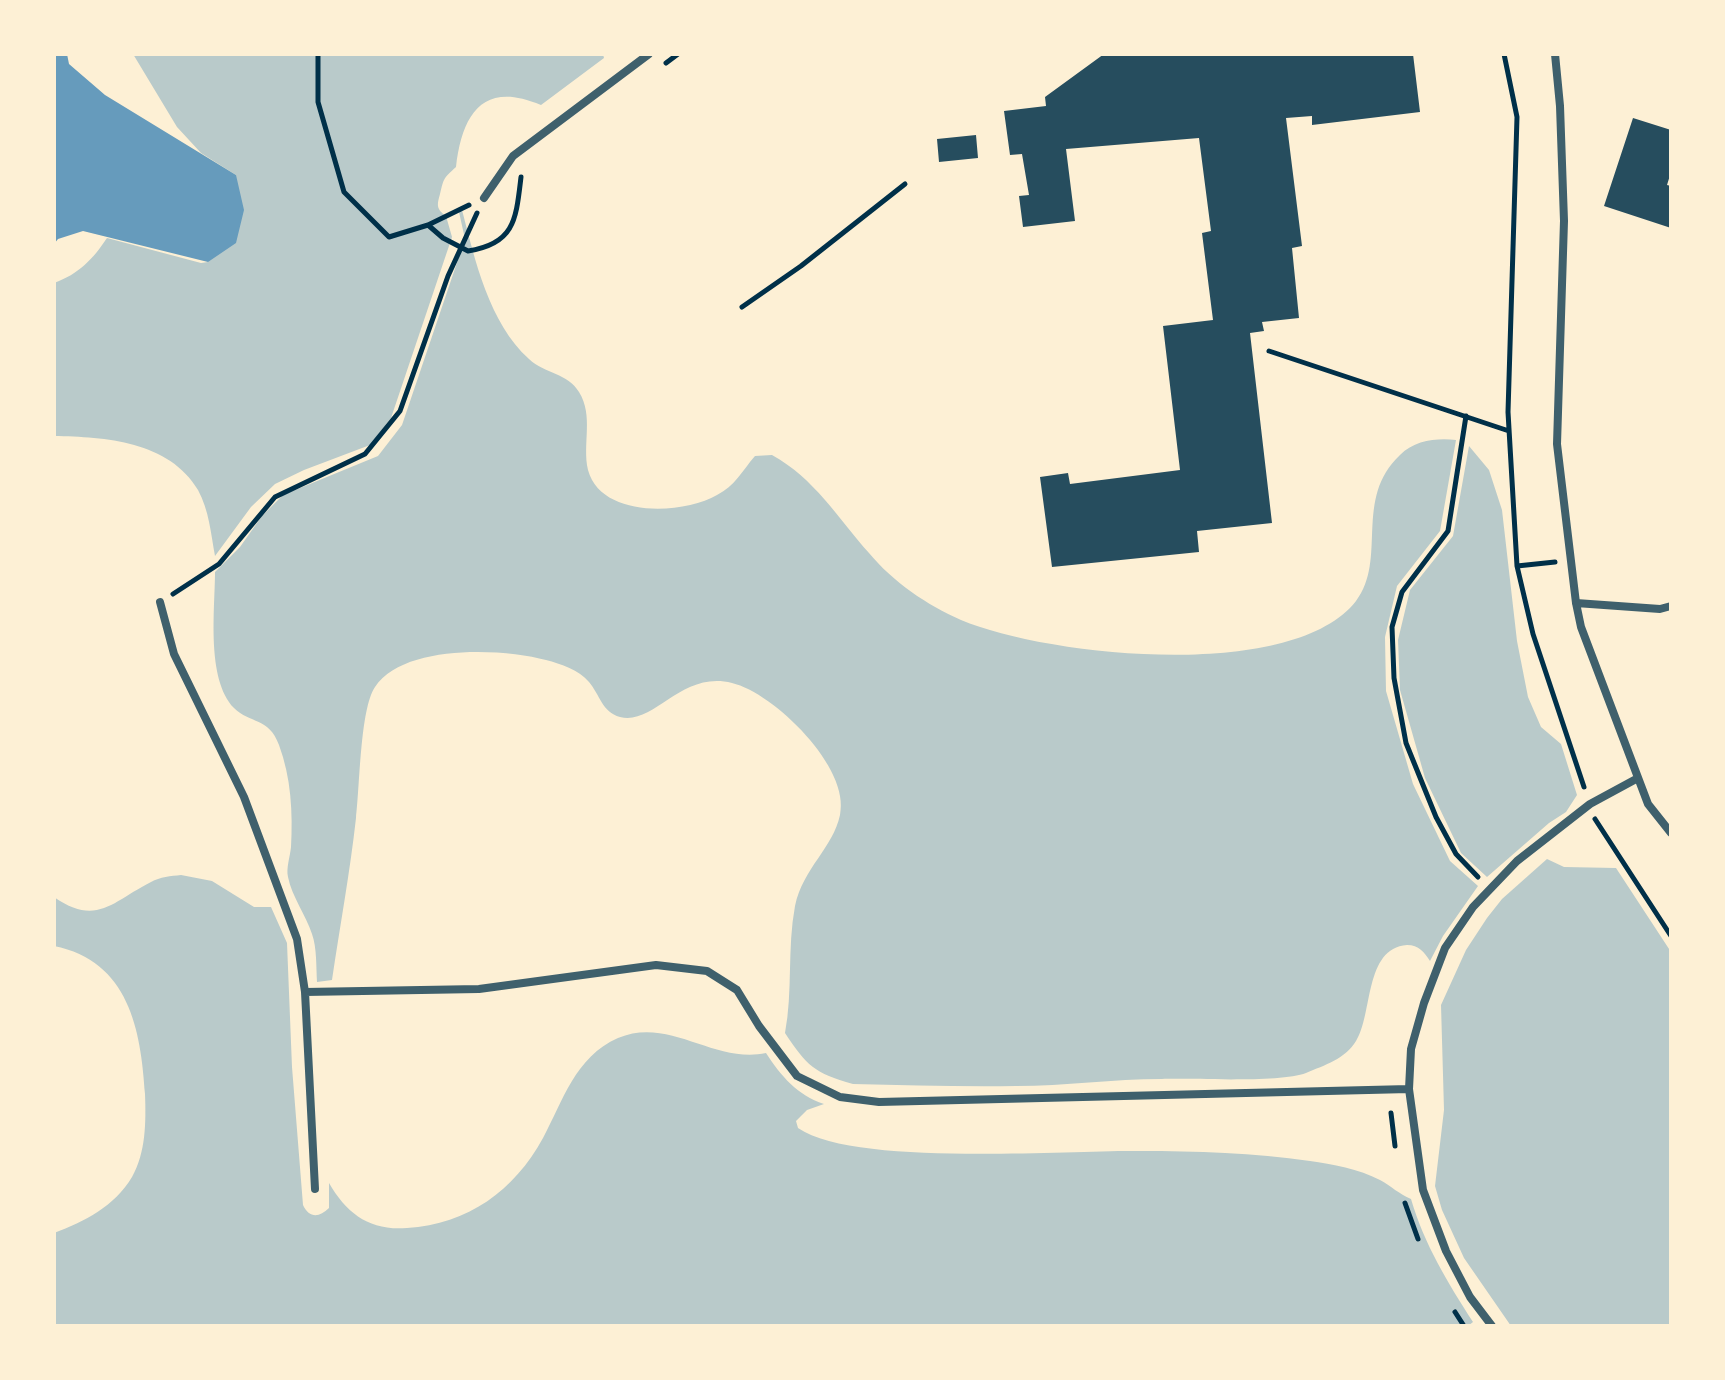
<!DOCTYPE html>
<html>
<head>
<meta charset="utf-8">
<style>
  body { margin:0 }
  #map { position:relative; width:1725px; height:1380px; overflow:hidden; background:#fdf0d5; font-family:"Source Sans 3",sans-serif }
  canvas { display:block }
  .frame { position:absolute; inset:0; border:56px solid #fdf0d5; pointer-events:none }
</style>
</head>
<body>
<div id="map">
<canvas width="1725" height="1380"></canvas>
<div class="frame"></div>
</div>
<script>
const ctx = document.querySelector('canvas').getContext('2d');
ctx.lineJoin = 'round';
function paint(path, color) {
  ctx.fillStyle = color;
  ctx.fill(path, 'evenodd');
}
function strokePath(path, color, width, dash) {
  ctx.strokeStyle = color;
  ctx.lineWidth = width;
  ctx.lineCap = dash ? 'butt' : 'round';
  ctx.setLineDash(dash || []);
  ctx.stroke(path);
}
paint(new Path2D(`
  M133,54H603L604,58L541,105C483,80 462,114 456,167C443,179 444,178 440,194C437,205 436,209 446,216L452,237L391,418L370,445L304,470L275,484L251,507L215,556C211,534 209,510 198,490C169,441 105,437 54,436V283C79,274 93,259 107,238L201,263L208,262L236,175L201,153L177,127Z
  M462,210C475,260 489,323 529,359C545,374 568,373 579,392C594,416 582,444 588,470C601,518 682,515 717,495C735,486 742,471 755,456L772,455C814,478 838,518 869,553C893,582 927,605 961,620C1046,656 1292,683 1356,601C1388,559 1353,499 1400,455C1415,440 1437,438 1456,440L1440,531L1397,586L1385,637L1386,691L1413,784L1450,861L1478,886L1443,936L1430,961C1424,952 1419,945 1407,945C1364,948 1373,1015 1356,1041C1345,1059 1325,1065 1306,1073C1280,1083 1194,1078 1162,1079C1113,1079 1065,1086 1016,1086C962,1087 907,1085 853,1084C814,1073 807,1066 785,1033C793,991 787,949 795,906C803,868 833,848 840,815C851,768 774,693 732,683C681,670 654,726 620,717C602,712 600,695 589,682C579,670 561,664 546,660C502,648 403,644 375,687C360,709 360,787 356,818C350,872 340,926 332,980L317,982C316,967 317,948 312,934C306,915 292,897 288,877C286,868 290,857 291,847C293,813 291,777 279,745C269,717 250,724 234,708C206,679 215,609 215,572L240,547L262,516L283,495L378,456L402,425L465,239L459,212Z
  M1469,446L1489,470L1502,510L1517,641L1528,697L1541,727L1561,744L1577,795L1566,812L1549,823L1487,877L1461,853L1425,778L1400,690L1398,640L1410,590L1453,536Z
  M1547,859L1564,867L1616,868L1671,952V1326H1511L1464,1258L1442,1210L1435,1186L1444,1110L1441,1005L1466,950L1487,918L1502,899Z
  M181,875L212,881L254,907H271L287,943L292,1067L303,1205C309,1218 319,1218 329,1208V1183C347,1214 370,1231 407,1228C468,1224 514,1191 543,1138C563,1101 575,1057 618,1038C669,1016 714,1064 766,1053C781,1076 797,1095 824,1104L807,1110L796,1121L798,1128C855,1167 1063,1150 1140,1151C1196,1151 1254,1153 1310,1161C1332,1164 1359,1169 1380,1180C1391,1186 1399,1194 1411,1199C1424,1244 1448,1283 1473,1322L1468,1326H54V1233C85,1221 114,1207 132,1177C146,1152 146,1122 145,1094C141,1030 129,961 54,946V897C97,927 113,901 151,882C160,877 171,876 181,875Z`), '#b9caca');
paint(new Path2D(`
  M54,54H67L69,64L105,95L236,175L244,210L236,243L208,262L83,231L58,239L54,244Z`), '#669bbc');
paint(new Path2D(`
  M1104,54H1413L1420,112L1312,125V116L1286,118L1302,246L1292,248L1299,318L1262,322L1264,331L1250,333L1272,523L1197,531L1199,552L1052,567L1040,477L1068,473L1070,484L1180,470L1163,326L1213,320L1202,233L1211,231L1199,138L1066,149L1075,221L1023,227L1019,196L1029,195L1022,154L1010,155L1004,111L1046,106L1045,97Z
  M1633,118L1671,130V172L1667,185L1671,186V228L1604,206Z
  M976,135L978,158L939,162L937,139Z`), '#264d5e');
strokePath(new Path2D(`
  M318,54V102L344,192L389,237L428,225L469,205
  M1504,54L1517,117L1508,412L1517,566L1533,634L1584,787
  M666,63L678,54
  M428,225L443,238L468,251C515,244 516,219 521,177
  M742,307L801,266L905,184
  M1269,351L1509,431
  M1466,416L1448,531L1402,592L1392,627L1394,678L1406,743L1436,817L1456,854L1478,877
  M1517,566L1555,562
  M173,594L219,564L275,497L365,454L400,411L448,276L477,213
  M1595,819L1671,936
  M1391,1113L1395,1146
  M1405,1203L1418,1239
  M1455,1312L1464,1326`), '#003049', 5);
strokePath(new Path2D(`
  M1555,54L1560,106L1564,221L1557,444L1576,603L1581,627L1648,804L1671,833
  M484,198L513,156L649,54
  M160,602L174,654L244,797L297,939L305,992L315,1189
  M1576,603L1660,609L1671,606
  M305,992L479,989L656,965L707,971L737,990L759,1026L797,1076L840,1097L879,1102L1409,1089
  M1492,1326L1470,1297L1446,1251L1423,1190L1409,1089L1411,1049L1424,1003L1445,948L1473,907L1517,861L1590,804L1638,778`), '#3f606c', 8);
</script>
</body>
</html>
